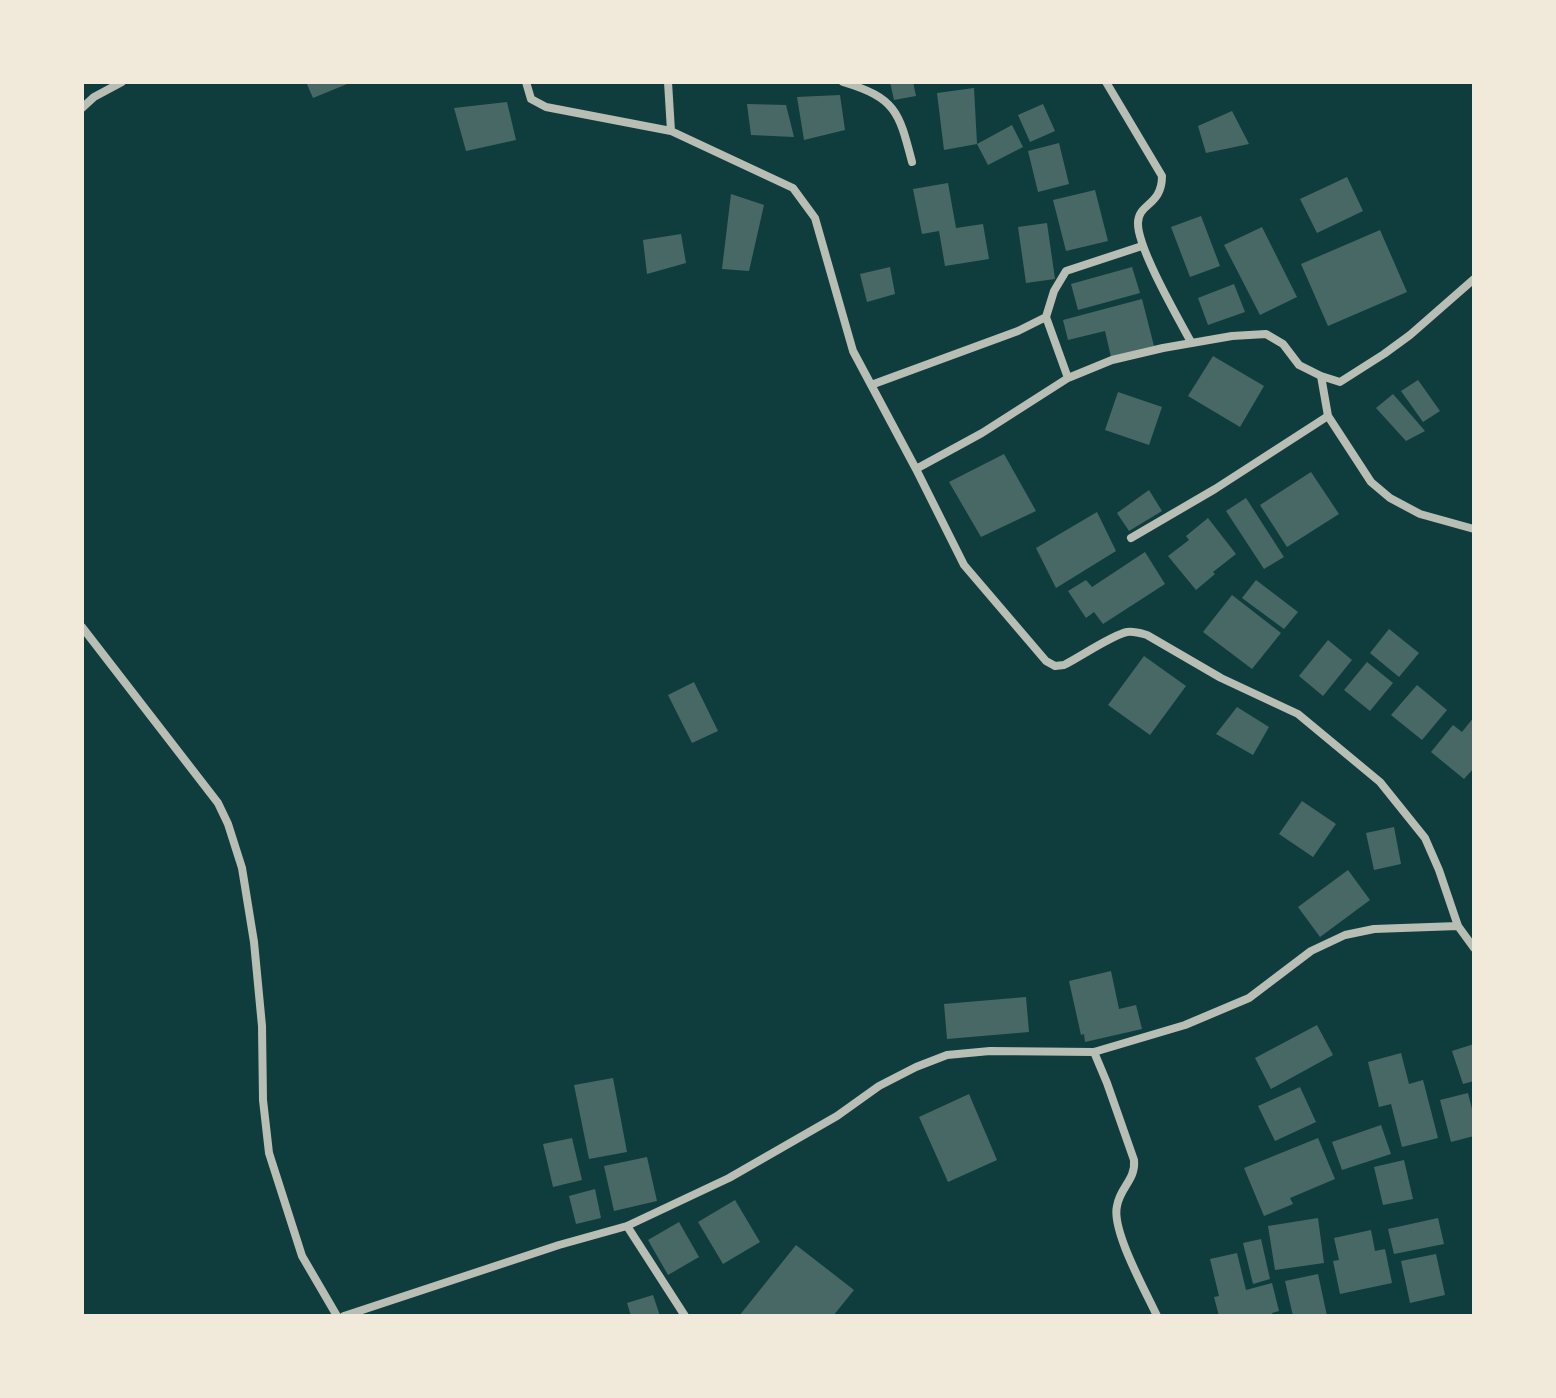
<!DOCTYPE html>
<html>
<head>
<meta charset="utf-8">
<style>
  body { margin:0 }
  #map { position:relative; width:1556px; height:1398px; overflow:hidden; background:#0f3d3e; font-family:"Alegreya Sans",sans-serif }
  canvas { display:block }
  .frame { position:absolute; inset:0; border:84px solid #f1e9da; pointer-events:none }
</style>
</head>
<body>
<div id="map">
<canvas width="1556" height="1398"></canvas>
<div class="frame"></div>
</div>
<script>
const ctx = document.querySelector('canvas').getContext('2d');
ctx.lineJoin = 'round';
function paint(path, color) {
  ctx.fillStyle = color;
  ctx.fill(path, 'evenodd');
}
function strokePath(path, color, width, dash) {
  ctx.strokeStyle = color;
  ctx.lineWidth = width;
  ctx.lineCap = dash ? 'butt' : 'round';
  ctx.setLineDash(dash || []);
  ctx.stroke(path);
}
paint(new Path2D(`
  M306,82H352L313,98Z
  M890,82H913L916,96L894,100Z
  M974,88L977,144L944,150L937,93Z
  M840,95L845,130L804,140L797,97Z
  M507,102L516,140L466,151L454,108Z
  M747,104L786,105L794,137L751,135Z
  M1043,104L1055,131L1030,142L1018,115Z
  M1232,111L1249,144L1206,153L1198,126Z
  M1012,125L1023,147L988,165L977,144Z
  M1059,143L1069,184L1038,192L1028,151Z
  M1347,177L1363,211L1317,233L1300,199Z
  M948,183L956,228L983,224L989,259L945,266L939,231L922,234L913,189Z
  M1095,190L1108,241L1066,251L1053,200Z
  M731,194L764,205L749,271L722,269Z
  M1201,216L1220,266L1190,277L1171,227Z
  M1047,223L1055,279L1026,283L1018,227Z
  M1262,227L1297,297L1260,315L1224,245Z
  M1380,230L1407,292L1328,326L1301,264Z
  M681,234L686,263L647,274L643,240Z
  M890,267L895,294L867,302L860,274Z
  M1132,267L1140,293L1078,310L1071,284Z
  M1234,284L1245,312L1208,325L1198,298Z
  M1142,299L1154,346L1111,357L1105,331L1068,340L1063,320Z
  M1213,356L1264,386L1240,427L1188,396Z
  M1418,380L1440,411L1423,422L1401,391Z
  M1118,392L1162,407L1149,445L1105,430Z
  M1393,394L1425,431L1406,441L1376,408Z
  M1004,454L1036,511L981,537L949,482Z
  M1311,472L1339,514L1287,547L1260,505Z
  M1149,490L1162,511L1129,531L1117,513Z
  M1246,498L1284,557L1264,569L1226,511Z
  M1097,512L1116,551L1056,588L1036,548Z
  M1208,518L1236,554L1213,572L1215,574L1196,590L1168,556L1189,540L1186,536Z
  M1145,552L1165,584L1103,624L1094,612L1086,618L1068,591L1086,580L1092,587Z
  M1256,580L1298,612L1284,629L1242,598Z
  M1232,595L1281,633L1252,669L1203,632Z
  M1389,629L1419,653L1399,677L1370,653Z
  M1328,640L1352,660L1323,696L1299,676Z
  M1144,656L1186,686L1150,735L1108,705Z
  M1367,662L1393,683L1370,711L1344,690Z
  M694,682L718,731L692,743L668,695Z
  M1417,685L1447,710L1422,740L1391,715Z
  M1237,707L1269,727L1253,755L1216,734Z
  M1474,717V768L1464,779L1431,752L1453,725L1462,732Z
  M1302,801L1336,824L1313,857L1279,834Z
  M1394,827L1401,864L1374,870L1366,833Z
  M1348,870L1370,900L1320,937L1298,907Z
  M1111,971L1119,1009L1136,1005L1142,1029L1085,1042L1084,1034L1081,1035L1069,981Z
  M1026,997L1029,1032L947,1039L944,1004Z
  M1317,1025L1333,1055L1271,1089L1255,1058Z
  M1474,1044V1081L1463,1084L1452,1051Z
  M1401,1053L1409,1084L1423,1080L1438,1138L1402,1147L1391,1104L1379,1107L1368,1062Z
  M613,1078L627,1152L589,1159L574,1085Z
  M1300,1087L1316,1122L1275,1141L1258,1106Z
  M1468,1093L1474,1117V1136L1451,1142L1440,1100Z
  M969,1094L997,1160L948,1182L919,1117Z
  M1381,1125L1391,1154L1342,1170L1332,1142Z
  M572,1138L582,1180L553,1187L543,1144Z
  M1318,1138L1335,1179L1290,1198L1293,1204L1264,1216L1244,1168Z
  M647,1157L657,1201L614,1211L604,1166Z
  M1404,1160L1413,1199L1383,1205L1374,1167Z
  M595,1189L601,1218L576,1224L569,1196Z
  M735,1200L760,1242L723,1264L698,1222Z
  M1318,1218L1324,1263L1275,1270L1268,1226Z
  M1438,1218L1444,1244L1394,1254L1388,1229Z
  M679,1222L699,1257L668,1275L648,1240Z
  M1371,1230L1375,1251L1385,1249L1392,1283L1340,1294L1333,1261L1339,1260L1334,1238Z
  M1261,1239L1270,1279L1253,1284L1243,1243Z
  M796,1245L854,1290L833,1316H739Z
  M1237,1253L1246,1290L1272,1283L1279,1311L1272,1313L1273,1316H1219L1214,1297L1219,1296L1210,1259Z
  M1436,1254L1445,1295L1410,1303L1401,1261Z
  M1318,1274L1327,1316H1293L1285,1281Z
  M653,1295L660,1316H631L627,1303Z`), '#486865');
strokePath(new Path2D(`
  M526,82L531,99L546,107L671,131L793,188L815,218L853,351L916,469L964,565L1046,661L1055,666L1064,665C1080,657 1112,635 1127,632C1134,631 1140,633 1147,635L1221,678L1298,714L1380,782L1425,838L1439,870L1458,926L1474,948
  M668,82L671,131
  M843,82C896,98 899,112 912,162
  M1106,82L1162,176C1162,206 1138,203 1138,223C1137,247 1178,318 1191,342
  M82,108L94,97L122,82
  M1046,317L1068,378
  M871,385L1018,331L1046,317L1054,291L1066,271L1142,246
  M1328,416L1371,482L1390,498L1420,514L1474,529
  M916,469L982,433L1068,378L1112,360L1163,348L1232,336L1266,334L1283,344L1299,365L1321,376
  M1131,538L1215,489L1328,416L1321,376L1340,382L1384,354L1410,335L1474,279
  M82,627L218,803L228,824L242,868L254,942L262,1026L263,1100L269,1153L302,1256L337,1316
  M1094,1052L1107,1083L1134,1160C1136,1180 1120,1187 1117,1206C1111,1230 1146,1292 1157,1316
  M627,1226L685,1316
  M344,1316L559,1245L627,1226L729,1178L837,1116L879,1086L916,1067L947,1055L990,1051L1094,1052L1185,1025L1249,998L1311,951L1345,935L1374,929L1458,926`), '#b8beb3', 8);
</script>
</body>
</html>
